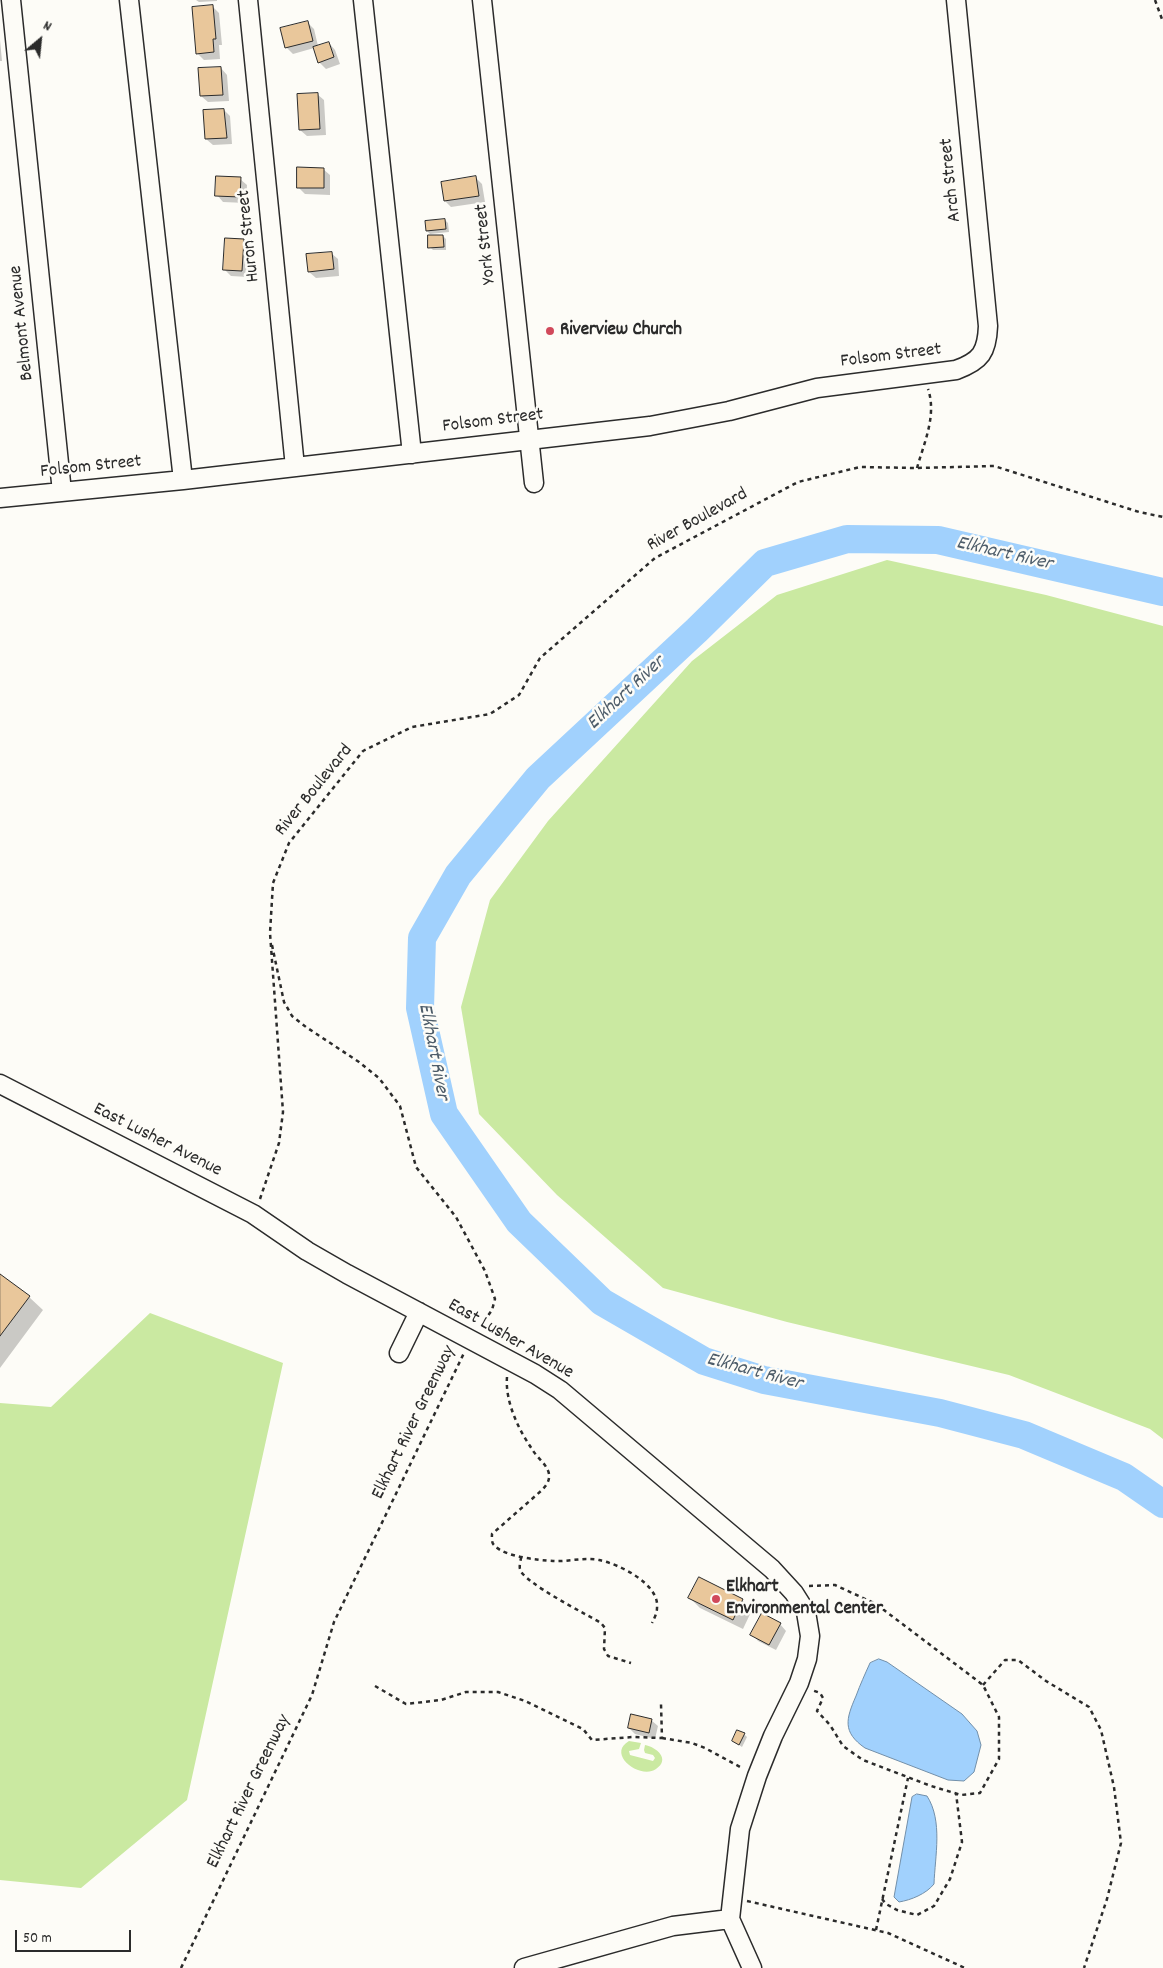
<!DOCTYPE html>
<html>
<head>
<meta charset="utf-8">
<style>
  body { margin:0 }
  #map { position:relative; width:1163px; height:1968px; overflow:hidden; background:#fdfcf7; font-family:Dekko,sans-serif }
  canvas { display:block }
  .north { position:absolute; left:15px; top:15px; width:50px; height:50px; -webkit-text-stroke:4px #fdfcf7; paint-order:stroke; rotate:28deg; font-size:14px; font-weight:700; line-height:20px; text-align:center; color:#2b2b2b }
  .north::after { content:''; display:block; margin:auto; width:18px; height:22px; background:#2b2b2b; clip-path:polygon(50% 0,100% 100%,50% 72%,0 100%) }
  .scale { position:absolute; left:15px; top:1930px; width:116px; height:22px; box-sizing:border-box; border:2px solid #2b2b2b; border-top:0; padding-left:6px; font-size:15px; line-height:18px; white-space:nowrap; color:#2b2b2b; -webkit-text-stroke:4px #fdfcf7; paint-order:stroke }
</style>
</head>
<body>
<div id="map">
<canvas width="1163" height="1968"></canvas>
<div class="north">N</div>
<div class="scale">50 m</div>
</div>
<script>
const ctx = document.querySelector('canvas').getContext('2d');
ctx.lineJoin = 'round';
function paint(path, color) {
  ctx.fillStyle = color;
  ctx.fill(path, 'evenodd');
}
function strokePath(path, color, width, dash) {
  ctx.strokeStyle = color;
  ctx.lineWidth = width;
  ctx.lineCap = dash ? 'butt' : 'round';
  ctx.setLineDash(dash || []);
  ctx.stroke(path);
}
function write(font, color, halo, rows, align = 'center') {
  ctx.font = font + ' Dekko,sans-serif';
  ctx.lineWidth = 5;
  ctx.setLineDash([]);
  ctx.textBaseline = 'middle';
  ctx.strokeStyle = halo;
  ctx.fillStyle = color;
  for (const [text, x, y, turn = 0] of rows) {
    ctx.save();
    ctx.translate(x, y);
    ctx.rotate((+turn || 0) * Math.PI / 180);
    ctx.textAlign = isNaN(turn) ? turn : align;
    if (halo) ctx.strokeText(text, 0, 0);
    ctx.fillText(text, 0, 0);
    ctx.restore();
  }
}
paint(new Path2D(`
  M887,560L1046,595L1163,626V1439L1150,1429L1009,1375L787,1322L663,1288L557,1195L479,1114L461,1007L490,900L548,821L692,661L777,595Z
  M150,1313L283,1363L187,1800L81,1888L0,1880V1403L51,1407Z
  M629,1741L641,1743L639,1749L629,1751L630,1755L653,1761L655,1758L653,1755L645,1753L644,1750L645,1745C656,1747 671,1759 656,1769C640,1780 606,1754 629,1741Z`), '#cae9a1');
const water = new Path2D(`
  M879,1659L887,1662L962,1714L977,1731L981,1745L974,1772L964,1781L948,1780L865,1748C842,1732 846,1719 856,1696C860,1685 865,1674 870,1663Z
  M917,1794L927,1796C943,1821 935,1856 934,1884C926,1894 911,1900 899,1902L894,1897L912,1797Z`);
paint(water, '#a1d1fd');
strokePath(water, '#728fa9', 1);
paint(new Path2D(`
  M196,0H217V1L199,2Z
  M213,7L219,13L222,45H219L220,59L204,60L198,54Z
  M307,22L314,29L318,46L329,43L335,50L340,64L326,69L319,62L314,48L293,54L286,47Z
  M0,40L2,61H0Z
  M221,68L227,75L229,101L208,102L201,96Z
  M317,94L324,100L326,135L307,136L300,130Z
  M224,110L230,116L232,144L213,145L206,139Z
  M323,169L330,175V195L305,194L299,188Z
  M476,178L482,184L485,202L451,207L445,201Z
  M240,179L247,185L246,203L223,202L217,195Z
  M445,220L448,223L449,232L430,234L427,231L426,222Z
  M443,236L446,239V250H433L430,247Z
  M244,240L250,247L248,277L231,276L225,270Z
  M331,253L338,259L339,276L316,278L309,272Z
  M0,1275L29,1297L43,1310L0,1368Z
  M690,1598L742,1600L752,1610L743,1629L700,1608Z
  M780,1624L786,1631L776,1650L758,1641L752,1634Z
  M651,1720L658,1726L655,1739L635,1734L629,1728Z
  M744,1734L747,1737L742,1747L733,1741Z`), '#0003');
strokePath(new Path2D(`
  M1163,592L938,540L847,539L765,563L697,630L538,778L458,875L422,938L420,1008L444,1114L519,1222L602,1302L704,1361L764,1380L940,1413L1024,1435L1124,1477L1163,1504`), '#a1d1fd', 28);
const building = new Path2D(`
  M213,5L216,39H213L214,52L196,54L192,7Z
  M308,21L313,41L285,48L280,28Z
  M329,42L334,57L318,63L313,47Z
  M221,67L223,95L200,96L198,68Z
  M318,93L320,129L299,130L297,94Z
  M224,109L227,138L205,139L203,110Z
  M297,167L324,168V188H297Z
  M216,176L241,177L240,197L215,196Z
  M476,176L479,196L444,201L441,182Z
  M445,219L446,229L426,231L425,221Z
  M428,235H443L444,247L428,248Z
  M225,238L244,239L242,271L223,270Z
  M332,252L334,269L308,272L306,254Z
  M0,1274L30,1296L0,1336Z
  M699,1577L743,1599L733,1620L688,1598Z
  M762,1613L781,1623L769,1645L750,1635Z
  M631,1714L652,1719L649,1733L628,1728Z
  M737,1730L745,1733L739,1745L732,1741Z`);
paint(building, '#e9c79b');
strokePath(building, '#2b2b2b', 1);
const minor = new Path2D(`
  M11,0L62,492
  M129,0L183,480
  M248,0L295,467
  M363,0L412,454
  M482,0L534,483
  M0,498L183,480L650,426L729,411L817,388L956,370C981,361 987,352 988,326L956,0
  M0,1084L253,1214L307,1251L347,1274L535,1374L560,1390L772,1569L794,1593L806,1612L810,1636L807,1659L799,1683L773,1736L757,1776L740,1829L730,1919L752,1968
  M399,1353L419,1312
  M524,1968L673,1926L730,1919`);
strokePath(minor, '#2b2b2b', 21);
strokePath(new Path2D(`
  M1155,0L1163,22
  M917,468C924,443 937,415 928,389
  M272,945L284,1002L292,1016L306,1027L359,1062L379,1078L400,1106L416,1167L456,1217L485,1271L495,1299L492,1310L480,1327
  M260,1199L279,1143L283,1112L270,933L273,883L289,843L363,751L412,727L490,714L519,695L540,658L655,558L798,482L860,467L917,468L994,466L1139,512L1163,517
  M507,1377C505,1401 518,1429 532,1449C537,1458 547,1464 549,1474C550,1481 546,1486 541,1491L492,1534C492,1537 491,1542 494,1545C504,1557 538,1560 553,1561C568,1562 583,1557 599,1560C619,1564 660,1584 657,1608C657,1613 654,1619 652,1623
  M521,1557C521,1560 519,1566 520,1569C522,1582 588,1615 601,1623L605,1628L604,1649L608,1656L631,1663
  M809,1586L835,1585L876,1604L983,1685L999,1717V1759L980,1793L961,1795L931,1786L863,1760L843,1746L830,1725L817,1711L823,1698L820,1693L812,1690
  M983,1685L1005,1660H1018L1046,1681L1089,1707L1101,1730L1114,1787L1121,1843L1107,1899L1084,1968
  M375,1686L406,1704L441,1700L466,1692H498L525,1701L583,1729L592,1740L633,1737L662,1738L661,1704
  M662,1738L692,1743L705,1748L742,1768
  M882,1899L886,1904L897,1910L917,1915L934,1906L950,1879L962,1842L956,1793
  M747,1901L888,1933L965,1968
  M876,1930L908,1778
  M181,1968L312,1695L334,1622L464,1353`), '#2b2b2b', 2.5, [4, 4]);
strokePath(minor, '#fdfcf7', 18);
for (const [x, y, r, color] of [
  [550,331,5,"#d1495b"],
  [716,1599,5,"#d1495b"]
]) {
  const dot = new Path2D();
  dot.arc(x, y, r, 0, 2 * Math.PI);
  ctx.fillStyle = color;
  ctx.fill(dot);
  strokePath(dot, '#fdfcf7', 2);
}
write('19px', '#2b2b2b', '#fdfcf7', [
  ["Arch Street",952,180,-96],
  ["Huron Street",250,236,-96],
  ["York Street",487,244,-96],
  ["Belmont Avenue",23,323,-96],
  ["Folsom Street",891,357,-7],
  ["Folsom Street",493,422,-7],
  ["Folsom Street",91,468,-6],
  ["River Boulevard",698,521,-29],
  ["River Boulevard",315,791,-51],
  ["East Lusher Avenue",157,1141,27],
  ["East Lusher Avenue",510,1340,30],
  ["Elkhart River Greenway",415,1423,-64],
  ["Elkhart River Greenway",250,1792,-64]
]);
write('bold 19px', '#2b2b2b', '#fdfcf7', [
  ["Riverview Church",560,331],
  ["Elkhart",726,1588],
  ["Environmental Center",726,1610]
], 'left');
write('italic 20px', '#4e5d6a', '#fdfcf7', [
  ["Elkhart River",1004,555,13],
  ["Elkhart River",627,694,-43],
  ["Elkhart River",432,1052,79],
  ["Elkhart River",754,1373,15]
]);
</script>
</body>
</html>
